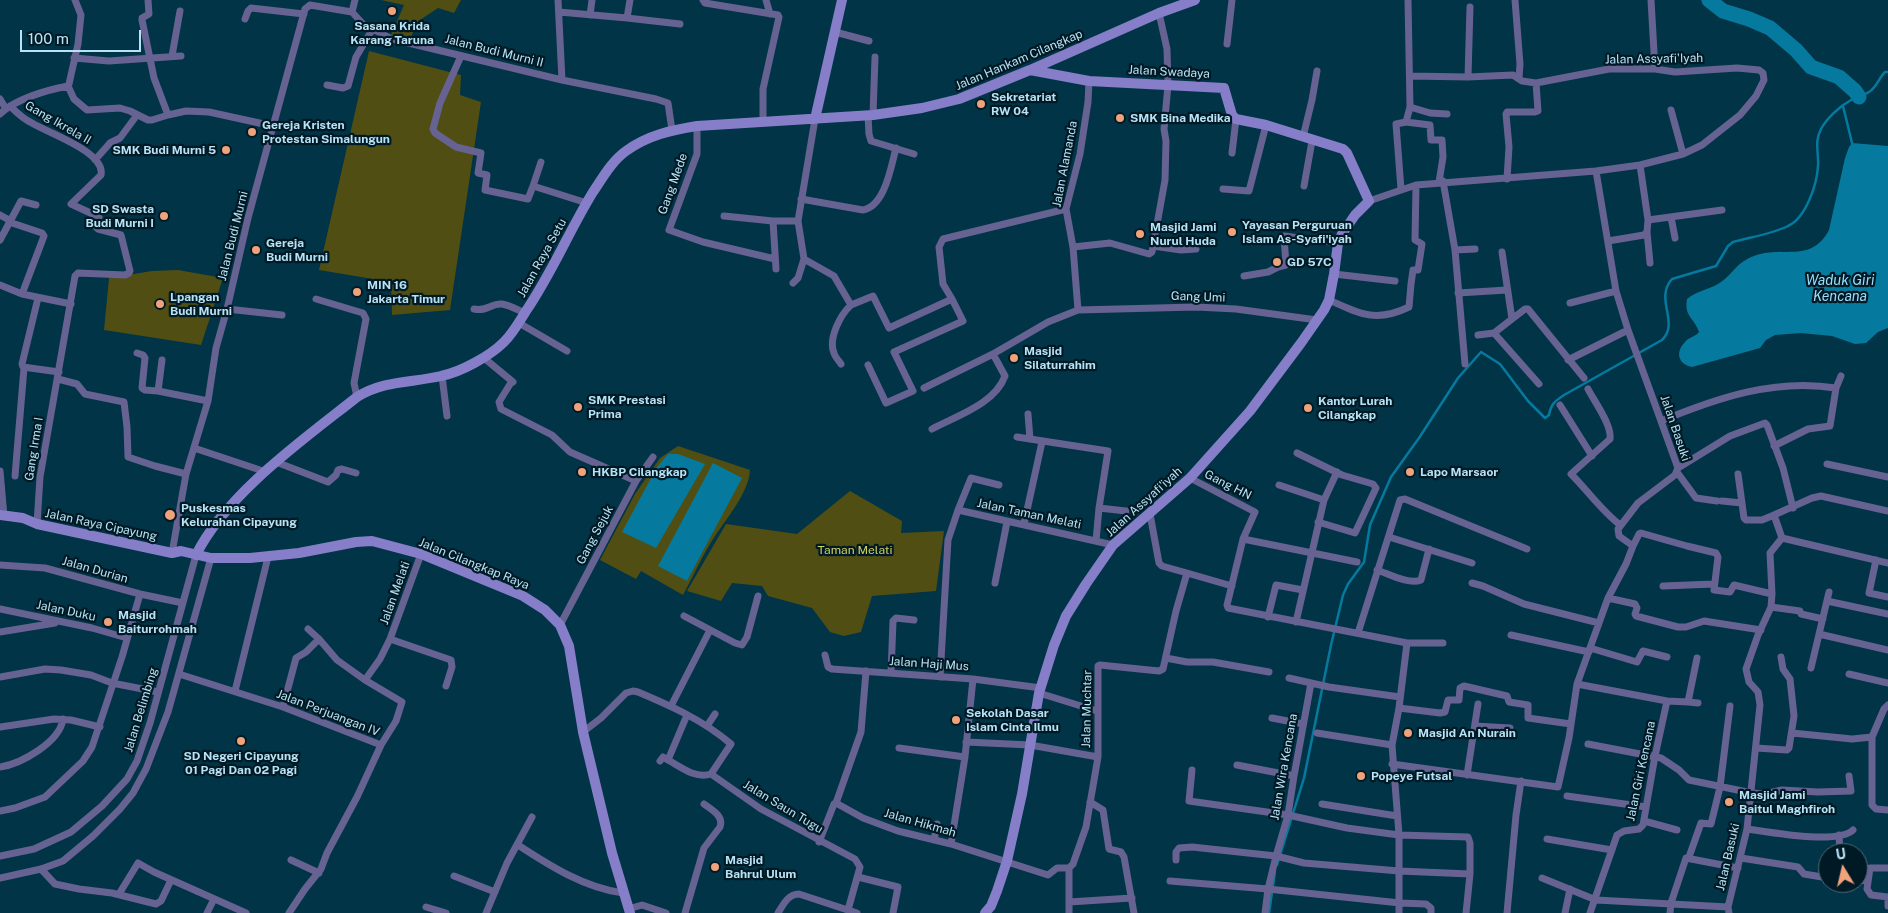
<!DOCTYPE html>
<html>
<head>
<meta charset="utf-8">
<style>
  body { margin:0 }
  #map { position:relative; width:1888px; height:913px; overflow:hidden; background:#003446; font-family:"Public Sans",sans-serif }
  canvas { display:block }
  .north { position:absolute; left:1818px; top:843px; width:50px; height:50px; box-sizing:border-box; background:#001a25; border:1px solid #4a6a78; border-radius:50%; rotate:351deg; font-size:14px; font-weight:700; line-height:20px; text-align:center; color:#b8e2f5 }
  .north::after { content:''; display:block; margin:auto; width:18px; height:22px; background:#f0a27a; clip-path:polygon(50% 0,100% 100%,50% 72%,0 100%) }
  .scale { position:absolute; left:20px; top:30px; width:121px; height:22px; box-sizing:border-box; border:2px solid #b8e2f5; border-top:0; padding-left:6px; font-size:15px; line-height:18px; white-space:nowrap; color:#b8e2f5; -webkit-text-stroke:4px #001a25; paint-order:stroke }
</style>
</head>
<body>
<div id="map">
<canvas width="1888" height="913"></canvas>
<div class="north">U</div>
<div class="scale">100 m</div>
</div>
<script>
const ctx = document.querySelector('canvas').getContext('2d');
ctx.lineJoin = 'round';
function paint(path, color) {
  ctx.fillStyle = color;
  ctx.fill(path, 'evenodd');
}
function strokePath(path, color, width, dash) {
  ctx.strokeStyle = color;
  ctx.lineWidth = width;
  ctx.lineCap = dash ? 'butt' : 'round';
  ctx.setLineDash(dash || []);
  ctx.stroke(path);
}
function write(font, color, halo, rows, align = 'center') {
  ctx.font = font + ' "Public Sans",sans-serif';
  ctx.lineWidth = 4.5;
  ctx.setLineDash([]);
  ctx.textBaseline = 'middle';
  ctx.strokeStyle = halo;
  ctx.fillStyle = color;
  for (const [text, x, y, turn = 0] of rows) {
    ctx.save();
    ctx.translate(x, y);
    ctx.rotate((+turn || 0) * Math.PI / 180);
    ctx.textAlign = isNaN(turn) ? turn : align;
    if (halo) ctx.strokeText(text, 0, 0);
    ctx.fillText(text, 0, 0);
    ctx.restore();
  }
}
paint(new Path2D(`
  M381,0H461L454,13L438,8L417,22L409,42L390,37L404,5Z
  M369,51L461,75L460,95L481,102L450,310L392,315L391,282L319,270Z
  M178,270L223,278L201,345L104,330L109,278L152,271Z
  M678,446L750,470C749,492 727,518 715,536C703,554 694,575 683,595L641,571L636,579L600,560L635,494L660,458Z
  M850,491L902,521L901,533L944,531L936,591L872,596L861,632L844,636L830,632L812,608L768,596L762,586L732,583L721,601L687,591L726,524L797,534Z`), '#504e13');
paint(new Path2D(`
  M1852,143L1888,146V328L1878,332L1866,343L1855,344L1832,336L1801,333L1775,335L1766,340L1760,348L1692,367C1678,364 1675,352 1685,342C1689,337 1695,337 1699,332C1694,317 1684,317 1687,299C1698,290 1708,290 1718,284C1733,275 1735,263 1754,256C1783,245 1811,264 1829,230L1845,158L1849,147Z
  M668,454H678L705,464L656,548L622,532L657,467Z
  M713,463L742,478L687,581L658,566Z`), '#057a9e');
strokePath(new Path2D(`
  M1843,106L1852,143
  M1277,865L1304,778L1331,645L1343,595L1348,584L1364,562L1370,525L1391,477L1419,438L1458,378L1481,352L1500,364L1528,401L1545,418L1549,415C1551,404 1555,401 1564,395L1662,340C1680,323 1654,299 1672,279L1716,266L1728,246L1733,242C1751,237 1772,234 1788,226C1806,218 1817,184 1818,166C1819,153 1814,142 1821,129C1827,118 1840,106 1851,100C1857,97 1863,96 1869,92C1876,88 1879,78 1885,72H1888
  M1269,913L1275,872`), '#057a9e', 2.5);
strokePath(new Path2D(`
  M1709,0L1723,11L1749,19L1770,28L1796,50L1811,67L1839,77L1855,91L1859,97`), '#057a9e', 15);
strokePath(new Path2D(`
  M148,0L149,14L142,18V20L154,78L168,115
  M558,0L562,80L656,99L668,103L672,130
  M630,0L627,18L680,24
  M703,0L705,3L778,15L779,17L763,89V121
  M766,0L770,14
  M1515,0L1520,64L1519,78
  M1651,0L1655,69
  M352,12L355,0
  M559,12L627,18
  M590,15L592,0
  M245,19L248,11L251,8L304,14
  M835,32L869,41
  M1227,44L1232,0
  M172,56L180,11
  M461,56L440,103L433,129L435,133L456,147L481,153L478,173L487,175L485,190L528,199L533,186
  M74,58L109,61L181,56
  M1468,77L1470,7
  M327,85L343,88L348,86L356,57L372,30
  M68,86L74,99L87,110L120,108L130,111L148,120H152L168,115L186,111L209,112L273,126
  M0,99L6,109
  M10,106C17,113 23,119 32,123C48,133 106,152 101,175L71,204L99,217L96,227L98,229L121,235L130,271L129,273L125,275L78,273L75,276L40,477L37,524
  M1410,107L1430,113L1447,114
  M1671,110L1683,154
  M0,114C15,99 47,90 68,86L69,84L78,44L81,15L75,0
  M868,115L869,134L871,141L914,154
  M873,115L875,57
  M815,119L798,221L804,259L834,276L851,305L873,296L889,328L952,299L943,284L939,247L943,239L1066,209
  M1406,122L1410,107L1408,0
  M697,126V154L669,230L703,242L775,259
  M1303,137L1312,100L1317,71
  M1232,153L1236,119
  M95,160L110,143L120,138L137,115
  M541,162L533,186L587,203
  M1507,179L1509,147L1506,114L1507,112H1535L1538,111L1536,83
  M1443,181L1455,250L1465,364
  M1304,186L1312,141
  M1223,189L1249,191L1266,125
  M1401,189L1396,124L1406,122L1430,125L1431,140H1442L1443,157L1439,182
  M801,199L863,210C885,206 891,167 896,148
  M1369,201L1416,185L1596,171L1640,165L1683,154L1702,145L1740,115L1756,96L1764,80L1763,73L1759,70L1737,68L1675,72L1655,69H1609L1536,83L1522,81L1513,75L1468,77L1410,76
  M0,215L11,221
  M724,216L773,221H798
  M1671,217L1675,238
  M1648,220L1722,210
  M773,221L776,269
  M9,222L42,233L44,236L22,294
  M1647,232L1650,263
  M0,240L21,201L36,205
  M1608,241L1644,235L1647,232L1648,220L1640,165
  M1153,246L1181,250L1196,249
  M1073,247L1110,243L1149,254L1152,252L1165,180L1166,141L1164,129L1168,85L1167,49L1159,13
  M1455,250L1475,249
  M1502,252L1512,319L1525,309H1528L1584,378
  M1334,274L1395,281
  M1244,276L1268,272L1278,267L1286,265L1284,236L1338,243
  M793,283L798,278L804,259
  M0,285L22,294L71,304
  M1458,293L1507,290
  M38,298L22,364L23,367L59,372
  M316,299L363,313L366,319L354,383L357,397
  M1329,300C1360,314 1376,323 1409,307L1411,284L1413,270H1418L1422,244L1415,240L1416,185
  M1570,303L1616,291
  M227,309L282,315
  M474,309C487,312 491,303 502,304C509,305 518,310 525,313
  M1078,310L1073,247L1066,209L1080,154L1088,102L1089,81
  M1512,319L1494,333L1539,384
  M519,323L567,351
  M1478,335L1494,333
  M137,353L143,355L145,358L142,388L145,390L158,391
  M484,358L513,382
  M162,360L158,391L208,401
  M1568,360L1628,330
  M841,364C839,361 835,357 834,353C828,339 840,315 851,305
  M868,365L886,403L913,391L894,352L963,321L952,299
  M442,376L447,416
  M58,379L77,384L85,394L124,402L127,427L128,457L155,466L186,474
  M512,381L499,402L501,409L552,435L570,452L636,481
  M924,388L993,354L1048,322L1078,310L1196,307L1236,309L1317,320
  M1588,389C1594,401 1612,425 1610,439L1571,474C1588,491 1601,510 1620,525
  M1560,405L1592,456
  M1028,414L1030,439
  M1661,421C1717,398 1775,378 1836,388
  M932,429C956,416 995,404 1005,376L993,354
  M1017,437L1108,451L1099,508L1096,541
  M1774,446L1808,429L1830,426L1836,388L1841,376
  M194,448L266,472
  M1297,453L1342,475L1373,484L1376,488L1355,533L1318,522
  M276,462L328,482L336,475L338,470L342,469L356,473
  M1827,464L1888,477
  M1678,468L1730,436L1765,423L1767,425L1783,468L1793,508
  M0,471L4,516
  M1677,472L1696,498L1717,501
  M1738,474L1744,518L1746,520H1762L1774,515
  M15,476L24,368
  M1190,478L1255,512L1243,539L1227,605L1228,608L1407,643L1399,708L1392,745L1399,835V913
  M1279,485L1324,500
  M1722,501L1742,503
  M1099,508L1126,511
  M958,510L971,478L999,485
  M1024,524L1042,442
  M1389,537L1472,563
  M1782,538L1888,563
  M1243,539L1357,562
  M1633,546L1639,534L1641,533L1687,546L1716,553L1718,557L1714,590L1730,592L1734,585L1772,594
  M172,553L186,474L208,401L216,348L227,309L248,218L305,9L310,5L352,12L363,24L392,39L562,80
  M1876,560L1869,593L1888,597
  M0,565L45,568L140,594L183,603
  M1377,570C1389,574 1409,585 1421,580L1429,549
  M1187,573L1232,586
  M995,583L1007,522
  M1472,583L1483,586L1524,604L1599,623
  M1663,586L1714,584
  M1608,598L1635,604L1637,608L1635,614L1636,616L1678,627H1686L1704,621L1761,630
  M1827,601L1888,614
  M1771,607L1800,611L1801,614L1823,619
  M0,609L92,628L127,638
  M684,616L735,643L742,645L747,637L758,596
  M1268,617L1276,585L1303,590
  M1296,622L1324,500L1337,472
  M560,625L636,481L653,457
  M308,629L319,639L337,660L365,680L402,702L396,721L381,745
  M0,632L55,623
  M1358,633L1400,500L1405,499L1527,549
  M1819,634L1888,650
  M1511,635L1589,652
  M390,639L451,660L452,667L446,686
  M1407,643H1443
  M1590,648L1637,662L1643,651L1667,657
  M825,655L828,667L832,669L973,679L1041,688
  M1166,658L1187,662H1213L1269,672
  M1811,668L1829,592
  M891,673L893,621L896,618L914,620
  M179,674L283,707L381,745L357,797L327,853L321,869L305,889L289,913
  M1849,674L1888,683
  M0,677L45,669L61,670L91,675L112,683L158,692
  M940,677L948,540L958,510L1113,545
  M1289,678L1329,687L1400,697
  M365,680L380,659L390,639L421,554
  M1577,684L1667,701L1655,756L1643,825L1639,829L1624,831L1617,835L1590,913
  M235,691L268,557
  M1039,693L1097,711
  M1667,701L1688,702L1697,658
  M1688,702L1698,703
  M1888,705L1884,709L1872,737V805L1876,809L1888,810
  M671,706L710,630
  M283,707L296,658L306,652L319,639
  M1399,708L1440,713L1445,712L1448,700H1459L1460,688L1464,686L1507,696L1509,702L1528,705V718L1571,724
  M687,715L668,760C681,767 695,779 711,774
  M1272,718L1303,724
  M707,726L715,714
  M1475,726L1510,728
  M0,727L54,719L71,720L100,727
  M583,732L601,718L626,693L633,691L638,692C671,706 703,720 731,744L711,774
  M1317,733L1392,745
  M1792,733L1852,739L1872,737
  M966,742L1030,745L1098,757
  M1588,744L1661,758L1679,770L1689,780L1752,793L1764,794L1782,790L1818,792L1851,791L1849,776
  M899,748L965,757
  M1756,748L1787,750L1789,748L1794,716L1790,679L1783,669L1781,657
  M660,761L663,757L668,760
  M1392,764L1558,787L1569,738L1577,684L1608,598L1626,564L1633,546L1619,536L1618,529L1638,503L1675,475L1678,468L1628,330L1616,291L1596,171
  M1237,765L1294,776
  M0,767C21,764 60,742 63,719
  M1192,770L1189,801L1288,815L1347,828L1399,835L1468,837L1470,843V874
  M711,774L761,809L855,859L860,867L848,910
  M1467,775L1478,704
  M1567,796L1646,807
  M1090,802L1103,810L1109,849L1121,852L1124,857L1134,913
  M836,803L863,818L898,831L951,844L1048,875L1057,868H1069
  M1322,804L1397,816
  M0,811L15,808L45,797L83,761L92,747L122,657L140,594
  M1644,821L1677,830
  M1747,829C1769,832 1837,845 1853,830
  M1839,835L1840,853
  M1547,839L1612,850
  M934,840L937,824
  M819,842L834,804L836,803L861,732L866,671
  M951,844L965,757L973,679
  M518,845C550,866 585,888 623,893
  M0,856L34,849L71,832L102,806L127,779L137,761L150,723L196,555
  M1689,857L1701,823L1711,824L1720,787L1730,706
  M1741,858L1798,867L1804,874L1828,878
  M291,860L319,873
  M1176,860V852L1179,848L1192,847L1276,856L1304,863L1399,871L1470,874L1466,913
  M1888,868H1870L1867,889L1871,895L1888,897V906
  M41,869L55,884L79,889L112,893L156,904L161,901L171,880
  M454,876L495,892
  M858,877L898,887L893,913
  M0,878L41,869L63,861L93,836L120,809L133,793L146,769L168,712L211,558
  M1542,878L1596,900L1728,907
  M1858,880L1868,881
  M1170,881L1268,889L1400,903L1426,904L1431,908V913
  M119,894L138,863L154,872L246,913
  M1069,902L1132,898
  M426,907L446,913
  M628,909L642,905L666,913
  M207,913L214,899
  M486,913L507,863L532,817
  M685,913L704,848L720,827C724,816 712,810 704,804
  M778,913C783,905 788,894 799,894L857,913
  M1069,913V868L1073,864L1086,827L1098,757V666L1100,665L1159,671L1163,669L1176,611L1187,573L1162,566L1159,563L1150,514
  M1265,913L1268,889L1276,856L1288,815L1294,776L1311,683
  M1507,913L1516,815L1521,781
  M1565,913L1570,889
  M1670,913L1671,903L1686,858L1738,868
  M1729,913L1728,907L1747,829L1760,705L1758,692L1749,682L1746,669L1758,635L1771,607L1772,594L1770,553L1782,538L1774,515L1812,498L1821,496L1888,511`), '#666291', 7);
strokePath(new Path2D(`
  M815,119L842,0
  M0,515L23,518L37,524L172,553L181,551L211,558H250L299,553L356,542L372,541L421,554L523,596L545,610L560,625L569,646L583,732L612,853L630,913
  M196,555C226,494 304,439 357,397C385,380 411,383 441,376C461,372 490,356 504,342C513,333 519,322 526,311C552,273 569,231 593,192C603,177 612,161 626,151C648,135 672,130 697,126L873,115L922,108L959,99L1030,70L1159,13L1195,0
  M985,913L991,906L997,891L1007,861L1022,794L1039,693L1054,645L1066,616L1086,584L1113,545L1190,478L1250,411L1301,343L1324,310L1329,300L1334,274L1338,243L1342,234L1355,215L1369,201L1347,153L1343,149L1266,125L1236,119L1232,115L1224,88L1089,81L1030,70`), '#867ec9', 10);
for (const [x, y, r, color] of [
  [392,11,5,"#f0a27a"],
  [981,104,5,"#f0a27a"],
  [1120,118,5,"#f0a27a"],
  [252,132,5,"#f0a27a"],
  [226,150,5,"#f0a27a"],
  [164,216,5,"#f0a27a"],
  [1232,232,5,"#f0a27a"],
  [1140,234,5,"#f0a27a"],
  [256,250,5,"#f0a27a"],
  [1277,262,5,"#f0a27a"],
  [357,292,5,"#f0a27a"],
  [160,304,5,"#f0a27a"],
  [1014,358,5,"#f0a27a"],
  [578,407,5,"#f0a27a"],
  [1308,408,5,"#f0a27a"],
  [582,472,5,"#f0a27a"],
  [1410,472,5,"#f0a27a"],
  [170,515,6,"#f0a27a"],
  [108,622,5,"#f0a27a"],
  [956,720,5,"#f0a27a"],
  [1408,733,5,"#f0a27a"],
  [241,741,5,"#f0a27a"],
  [1361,776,5,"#f0a27a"],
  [1729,802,5,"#f0a27a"],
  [715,867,5,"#f0a27a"]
]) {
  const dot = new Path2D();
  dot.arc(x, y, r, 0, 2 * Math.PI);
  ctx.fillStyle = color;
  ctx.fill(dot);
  strokePath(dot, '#001a25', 2);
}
write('bold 12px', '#b8e2f5', '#001a25', [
  ["Sasana Krida",392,26,"center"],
  ["Karang Taruna",392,40,"center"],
  ["Sekretariat",991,97],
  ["RW 04",991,111],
  ["SMK Bina Medika",1130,118],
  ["Gereja Kristen",262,125],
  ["Protestan Simalungun",262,139],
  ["SMK Budi Murni 5",216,150,"right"],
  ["SD Swasta",154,209,"right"],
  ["Budi Murni I",154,223,"right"],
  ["Yayasan Perguruan",1242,225],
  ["Islam As-Syafi'iyah",1242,239],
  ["Masjid Jami",1150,227],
  ["Nurul Huda",1150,241],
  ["Gereja",266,243],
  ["Budi Murni",266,257],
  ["GD 57C",1287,262],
  ["MIN 16",367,285],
  ["Jakarta Timur",367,299],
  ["Lpangan",170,297],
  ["Budi Murni",170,311],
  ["Masjid",1024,351],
  ["Silaturrahim",1024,365],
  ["SMK Prestasi",588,400],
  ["Prima",588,414],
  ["Kantor Lurah",1318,401],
  ["Cilangkap",1318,415],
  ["HKBP Cilangkap",592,472],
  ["Lapo Marsaor",1420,472],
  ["Puskesmas",181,508],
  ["Kelurahan Cipayung",181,522],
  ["Masjid",118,615],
  ["Baiturrohmah",118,629],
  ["Sekolah Dasar",966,713],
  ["Islam Cinta Ilmu",966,727],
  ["Masjid An Nurain",1418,733],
  ["SD Negeri Cipayung",241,756,"center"],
  ["01 Pagi Dan 02 Pagi",241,770,"center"],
  ["Popeye Futsal",1371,776],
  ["Masjid Jami",1739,795],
  ["Baitul Maghfiroh",1739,809],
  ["Masjid",725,860],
  ["Bahrul Ulum",725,874]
], 'left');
write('12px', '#b8e2f5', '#001a25', [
  ["Jalan Budi Murni II",494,51,14],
  ["Jalan Assyafi'Iyah",1654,59,-1],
  ["Jalan Hankam Cilangkap",1019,60,-23],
  ["Jalan Swadaya",1169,72,3],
  ["Gang Ikrela II",58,123,30],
  ["Jalan Alamanda",1065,164,-79],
  ["Gang Mede",673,184,-70],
  ["Jalan Budi Murni",233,236,-76],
  ["Jalan Raya Setu",542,258,-61],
  ["Gang Umi",1198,297,2],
  ["Jalan Basuki",1675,428,71],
  ["Gang Irma I",34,449,-81],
  ["Gang HN",1228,485,27],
  ["Jalan Assyafi'iyah",1144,502,-42],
  ["Jalan Taman Melati",1029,514,12],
  ["Jalan Raya Cipayung",101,525,12],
  ["Gang Sejuk",595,535,-62],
  ["Jalan Cilangkap Raya",474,564,22],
  ["Jalan Durian",95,570,16],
  ["Jalan Melati",395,593,-70],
  ["Jalan Duku",66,611,12],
  ["Jalan Haji Mus",929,664,4],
  ["Jalan Muchtar",1087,709,-89],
  ["Jalan Belimbing",141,710,-73],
  ["Jalan Perjuangan IV",328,713,21],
  ["Jalan Wira Kencana",1284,767,-80],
  ["Jalan Giri Kencana",1641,771,-78],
  ["Jalan Saun Tugu",783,807,31],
  ["Jalan Hikmah",920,823,16],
  ["Jalan Basuki",1728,857,-77]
]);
write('12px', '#d3cf60', '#001a25', [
  ["Taman Melati",855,550]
]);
write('italic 14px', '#98ddfb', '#001a25', [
  ["Waduk Giri",1840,281],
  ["Kencana",1840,297]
]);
</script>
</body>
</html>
